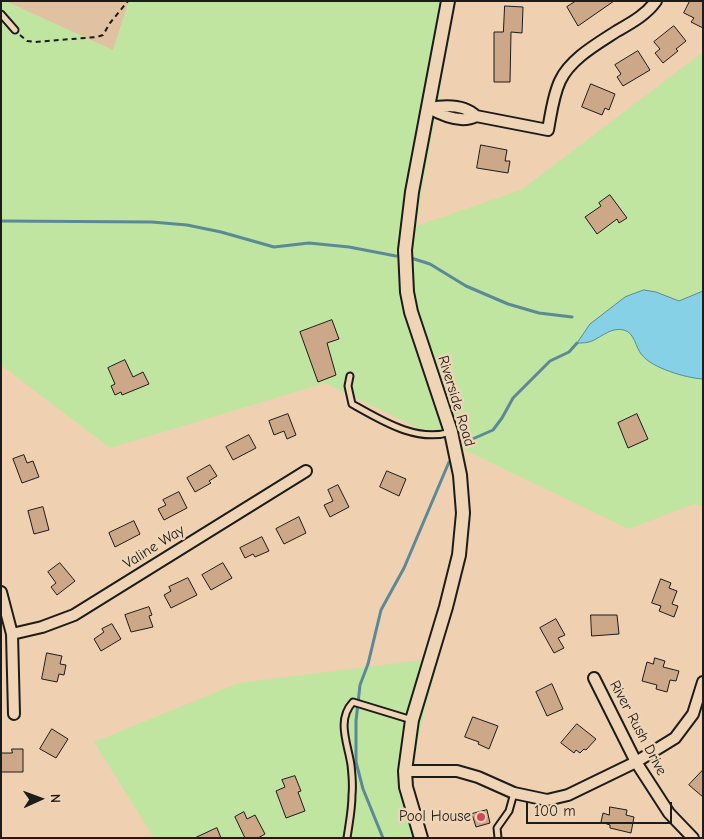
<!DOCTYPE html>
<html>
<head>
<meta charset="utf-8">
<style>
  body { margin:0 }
  #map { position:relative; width:704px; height:839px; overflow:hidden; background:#efd1b1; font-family:"Comic Neue",sans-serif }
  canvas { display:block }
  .frame { position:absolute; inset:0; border:2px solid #1c1c1c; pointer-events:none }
  .north { position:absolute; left:15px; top:774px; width:50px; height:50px; -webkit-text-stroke:4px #efd5b6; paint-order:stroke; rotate:88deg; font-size:14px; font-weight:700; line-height:20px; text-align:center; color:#1c1c1c }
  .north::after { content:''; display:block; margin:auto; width:18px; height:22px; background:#1c1c1c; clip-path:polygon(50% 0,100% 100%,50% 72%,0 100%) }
  .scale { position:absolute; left:526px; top:802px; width:146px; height:22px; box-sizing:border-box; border:2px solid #1c1c1c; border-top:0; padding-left:6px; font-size:15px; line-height:18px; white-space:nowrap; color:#1c1c1c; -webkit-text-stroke:4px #efd5b6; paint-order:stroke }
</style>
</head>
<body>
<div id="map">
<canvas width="704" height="839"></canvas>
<div class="frame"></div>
<div class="north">N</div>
<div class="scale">100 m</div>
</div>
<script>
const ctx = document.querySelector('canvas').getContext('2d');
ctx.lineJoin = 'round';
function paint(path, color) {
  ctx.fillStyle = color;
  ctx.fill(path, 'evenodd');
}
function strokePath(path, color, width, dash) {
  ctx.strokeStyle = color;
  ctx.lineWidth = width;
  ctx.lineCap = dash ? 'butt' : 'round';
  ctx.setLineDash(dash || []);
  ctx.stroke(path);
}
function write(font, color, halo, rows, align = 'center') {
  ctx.font = font + ' "Comic Neue",sans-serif';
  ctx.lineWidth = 5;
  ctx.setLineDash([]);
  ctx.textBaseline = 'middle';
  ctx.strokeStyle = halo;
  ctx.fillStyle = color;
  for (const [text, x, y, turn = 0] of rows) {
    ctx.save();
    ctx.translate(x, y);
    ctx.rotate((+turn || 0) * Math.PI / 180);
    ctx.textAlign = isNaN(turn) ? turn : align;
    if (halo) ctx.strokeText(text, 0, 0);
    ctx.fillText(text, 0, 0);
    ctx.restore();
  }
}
paint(new Path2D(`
  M5,1H129L113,51Z`), '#e0c1a2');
paint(new Path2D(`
  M1,1H5L113,50L129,1H448L442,78L416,226L521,190L703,52V506L693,504L629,529L325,383L110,448L1,365Z
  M438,658L420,731L409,789L424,838H154L94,742L239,683Z`), '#bfe5a0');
const water = new Path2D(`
  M644,290L656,292L679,301L703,291V379C686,378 652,368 642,355C635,347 635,333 624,330C611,327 603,336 592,341C587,343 582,343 577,343L590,324L625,297Z`);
paint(water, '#87d1e7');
strokePath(water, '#5c8996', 1);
strokePath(new Path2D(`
  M1,221L152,222L187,225L221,232L274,247L309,243L349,247L396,256
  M411,258L430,264L466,286L508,304L539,313L572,317
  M468,441L493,430L502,418L513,398L550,361L569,352L577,343
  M383,838L363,789L356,762V721L360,685L368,664L381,610L404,568L449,462`), '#5c8996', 3);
const building = new Path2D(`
  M576,1H614L578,26L567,7Z
  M690,1H703V28L691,22L694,18L684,13Z
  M505,6L523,7L522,33L511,32L510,82H494V32H503Z
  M674,26L686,41L676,49L678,51L663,63L655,53L660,49L654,42Z
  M638,51L650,70L623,86L617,77L621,74L615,65Z
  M591,84L615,94L609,110L605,108L602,115L582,107Z
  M481,145L507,150L505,161H510L508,173L477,168Z
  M610,195L627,218L619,223L617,219L597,234L585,217L601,206L599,203Z
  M332,320L339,339L327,343L336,375L318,382L300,332Z
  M125,360L133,377L143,372L149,384L122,395L121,392L115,395L111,386L115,384L108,368Z
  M288,414L296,435L287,439L284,431L274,435L269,421Z
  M637,414L648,439L628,448L618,423Z
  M249,435L256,448L233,460L226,447Z
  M24,455L27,463L33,461L39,477L22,483L13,459Z
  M210,465L217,476L209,481L211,483L195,492L187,478Z
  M387,471L406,479L399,496L380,487Z
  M338,485L349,507L330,517L324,505L333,501L328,490Z
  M179,492L187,508L164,520L158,509L166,505L163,500Z
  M43,507L49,530L34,534L28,511Z
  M299,517L306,533L284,544L276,529Z
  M134,521L140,534L115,547L109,533Z
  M262,537L269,551L255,557L253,554L245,558L240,548Z
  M60,563L75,581L57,595L51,587L56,583L48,572Z
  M223,563L232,578L211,590L202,575Z
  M188,578L197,595L171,608L164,595L171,591L169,587Z
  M661,579L671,583L669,588L677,591L672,604L678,606L674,617L659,611L661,606L652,603Z
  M149,607L152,615L149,616L153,627L131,632L125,615Z
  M591,615H617L619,634L592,636Z
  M556,619L565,635L558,638L564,648L554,653L540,628Z
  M112,624L121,639L101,651L94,639L104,632L102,629Z
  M47,653L62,656L60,664L66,665L64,675L59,674L57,682L42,679Z
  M655,658L665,661L663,667L679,671L676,681L670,680L667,692L656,689L657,685L642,681L647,662L653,664Z
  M552,684L563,709L547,716L536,692Z
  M473,717L498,726L489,749L478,744L479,742L465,737Z
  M577,724L596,739L586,750L584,749L580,753L576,750L574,753L561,743Z
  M52,729L68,739L56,758L40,749Z
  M12,749H23V772H1V753H12Z
  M703,770V797L689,785Z
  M295,776L301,791L298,792L305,811L286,818L276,791L285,787L282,780Z
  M610,807L627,810L626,815L634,817L631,833L610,828V825L601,822L603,813L609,815Z
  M487,810L490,823L476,827L472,814Z
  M244,812L247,819L255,815L265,834L258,838H245L235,817Z
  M217,828L221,838H195Z`);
paint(building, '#cca788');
strokePath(building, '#1c1c1c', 1);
const service = new Path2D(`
  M1,14L15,30
  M350,376L348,386L352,404C381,420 416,443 451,432
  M347,838C349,824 352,810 352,795C353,786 352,774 351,765C348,744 336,720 353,702L412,720
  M498,838L497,828L509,811L514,793`);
const minor = new Path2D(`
  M429,108C445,105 464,104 476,116L548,130C551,114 553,96 560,81C570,59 597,44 617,31C631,23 646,15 656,1
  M429,108C443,116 461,124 476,116
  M1,592L12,634L14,714
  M12,634L42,627L74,615L306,471
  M594,678L636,762L669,813L693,838
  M405,771H457L478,777L514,793L547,800L568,795L636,762L675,738L693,714L703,682`);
const tertiary = new Path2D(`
  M421,838L406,787L405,771L412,720L446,607L459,555L463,513L460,475L451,432L411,312L407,292L405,250L412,192L448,1`);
strokePath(service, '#1c1c1c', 9);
strokePath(minor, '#1c1c1c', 14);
strokePath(tertiary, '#1c1c1c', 16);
strokePath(new Path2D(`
  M20,35L27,41L35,42L97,37L103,35L110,23L128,1`), '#1c1c1c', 2, [5, 4]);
strokePath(service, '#efd5b6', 5);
strokePath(minor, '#efd5b6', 10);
strokePath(tertiary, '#efd5b6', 12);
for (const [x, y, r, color] of [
  [481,817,5,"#d1495b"]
]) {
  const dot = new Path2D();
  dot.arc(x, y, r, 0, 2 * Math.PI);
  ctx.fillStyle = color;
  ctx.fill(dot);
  strokePath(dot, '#efd5b6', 2);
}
write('15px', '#1c1c1c', '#efd5b6', [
  ["Riverside Road",456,401,73],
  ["Valine Way",154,547,-32],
  ["River Rush Drive",638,728,62]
]);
write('15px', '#1c1c1c', '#efd5b6', [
  ["Pool House",471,817]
], 'right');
</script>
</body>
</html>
